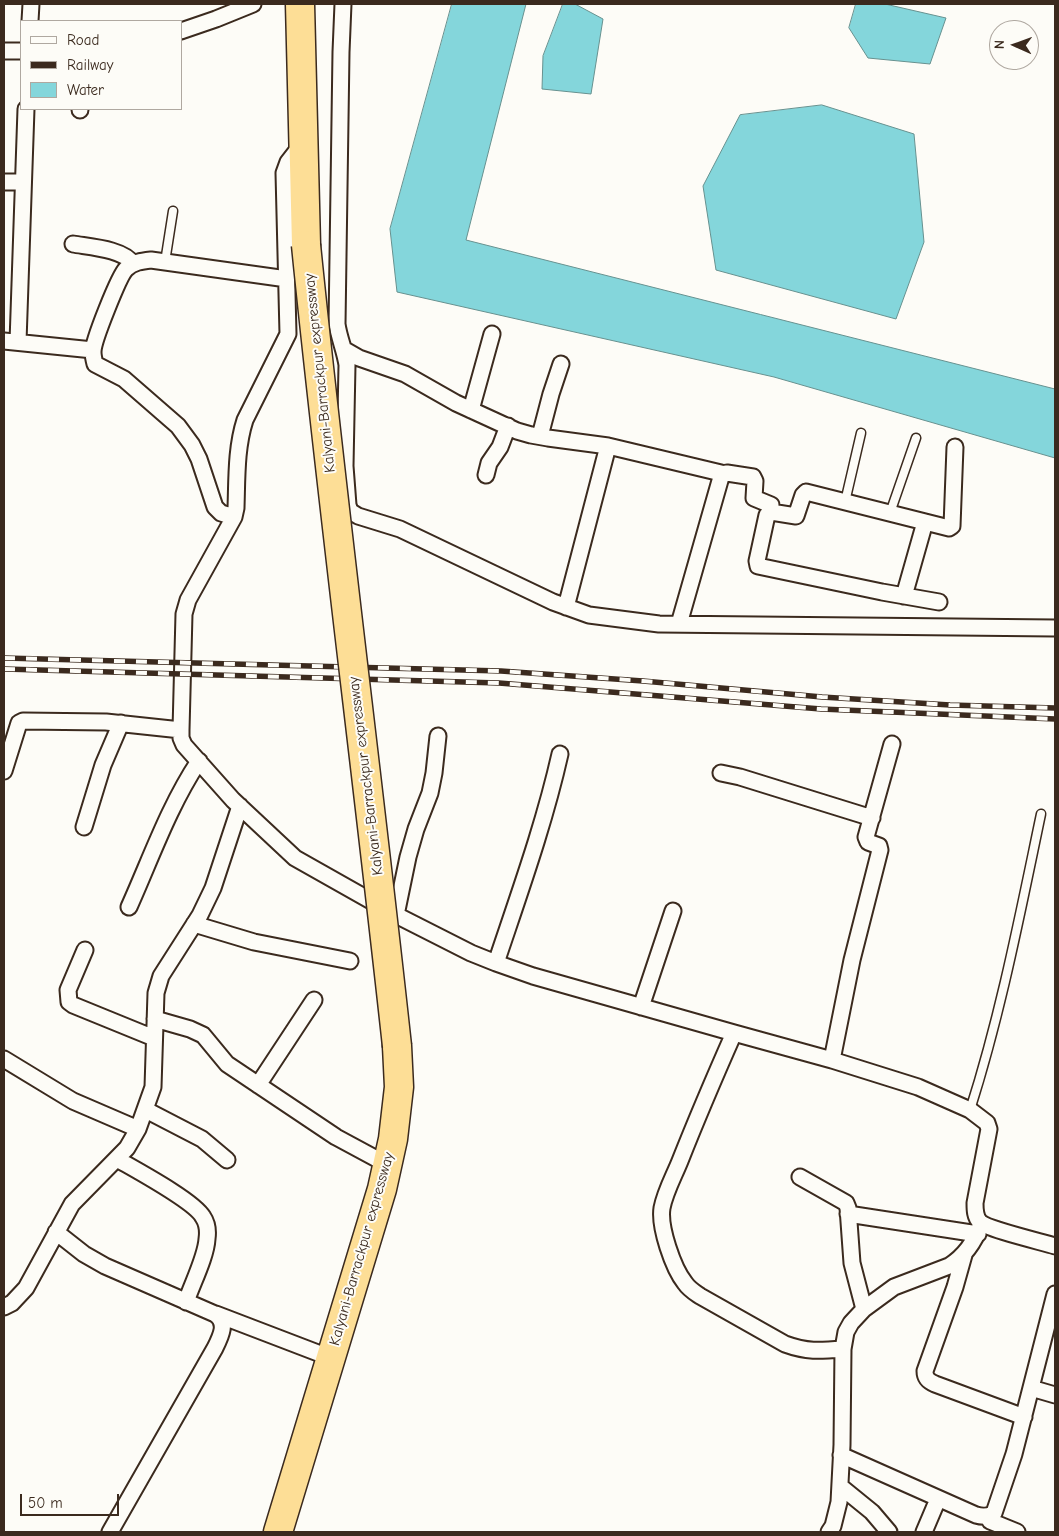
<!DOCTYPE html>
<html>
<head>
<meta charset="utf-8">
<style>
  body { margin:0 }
  #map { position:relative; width:1059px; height:1536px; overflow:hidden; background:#fdfcf7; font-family:"Comic Neue",sans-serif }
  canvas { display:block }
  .frame { position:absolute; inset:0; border:5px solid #3b2a1e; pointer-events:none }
  .legend { position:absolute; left:20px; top:20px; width:162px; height:90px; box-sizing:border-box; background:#fdfcf7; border:1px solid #afa8a0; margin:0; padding:6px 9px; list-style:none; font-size:15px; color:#3b2a1e }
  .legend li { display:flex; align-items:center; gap:10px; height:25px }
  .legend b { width:25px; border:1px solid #afa8a0 }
  .north { position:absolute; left:989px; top:20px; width:50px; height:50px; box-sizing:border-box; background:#fdfcf7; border:1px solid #afa8a0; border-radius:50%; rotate:272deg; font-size:14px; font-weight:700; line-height:20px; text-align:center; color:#3b2a1e }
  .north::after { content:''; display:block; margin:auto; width:18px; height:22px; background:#3b2a1e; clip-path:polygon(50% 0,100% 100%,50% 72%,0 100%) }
  .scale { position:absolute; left:20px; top:1494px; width:99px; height:22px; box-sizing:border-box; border:2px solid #3b2a1e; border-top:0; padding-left:6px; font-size:15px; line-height:18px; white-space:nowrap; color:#3b2a1e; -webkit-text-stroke:4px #fdfcf7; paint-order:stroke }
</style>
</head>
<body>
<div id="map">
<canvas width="1059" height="1536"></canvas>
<div class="frame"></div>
<ul class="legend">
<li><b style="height:6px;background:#fdfcf7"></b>Road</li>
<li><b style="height:6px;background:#3b2a1e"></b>Railway</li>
<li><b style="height:14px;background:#84d6db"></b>Water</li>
</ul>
<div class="north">N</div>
<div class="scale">50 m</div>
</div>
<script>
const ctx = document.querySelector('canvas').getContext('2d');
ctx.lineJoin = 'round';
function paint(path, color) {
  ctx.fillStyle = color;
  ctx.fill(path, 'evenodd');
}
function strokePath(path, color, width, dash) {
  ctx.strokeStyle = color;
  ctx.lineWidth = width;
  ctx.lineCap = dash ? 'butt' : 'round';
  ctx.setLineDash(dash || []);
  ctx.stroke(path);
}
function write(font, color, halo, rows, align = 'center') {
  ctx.font = font + ' "Comic Neue",sans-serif';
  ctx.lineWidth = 4;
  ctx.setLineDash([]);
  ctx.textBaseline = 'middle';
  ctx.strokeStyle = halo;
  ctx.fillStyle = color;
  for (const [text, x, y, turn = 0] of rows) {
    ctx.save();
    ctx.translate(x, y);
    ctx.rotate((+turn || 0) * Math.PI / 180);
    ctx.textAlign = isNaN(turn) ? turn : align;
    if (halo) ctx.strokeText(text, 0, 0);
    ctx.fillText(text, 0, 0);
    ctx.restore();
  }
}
const water = new Path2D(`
  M452,4H526L466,240L1055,389V458L774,377L397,292L390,229Z
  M563,4H575L603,19L591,94L542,89L543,56Z
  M856,4H885L946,18L930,64L868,58L849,28Z
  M822,105L914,134L924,242L896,319L716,270L703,186L740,115Z`);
paint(water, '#84d6db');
strokePath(water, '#67918f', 1);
const lane = new Path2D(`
  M165,262L173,211
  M845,502L861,433
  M890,513L916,438
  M970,1110C1001,1013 1020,914 1041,814`);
const street = new Path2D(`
  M343,4L341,52L337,324C339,338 345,351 347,365L345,466L348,505L350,511L358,516L400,529L553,602L589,615L659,624L1055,628
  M30,21L31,4
  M181,31L216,19L253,4
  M4,51H21
  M80,109V110
  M302,144L288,162L284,173L288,334L245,420C236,448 237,478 236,508L234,517L188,600L184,614L181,730V738L184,745L233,800L295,858L396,915L471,953L496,963L533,976L734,1033L832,1060L918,1087L970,1110L987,1123L989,1129L975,1203C975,1210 975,1217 980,1222C987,1229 1042,1242 1055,1246
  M4,182H23
  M73,244C90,247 124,249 133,264
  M4,341L93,350
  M18,342L26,109
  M345,350L359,358L405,374L456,403L517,431L531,435L548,438L608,446L721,473V477L679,624
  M471,410L492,334
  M540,436L551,394L561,364
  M721,474L727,473L753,477L755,481L754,498L771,505V512L796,516L803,495L806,492L949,528L952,526L955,447
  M486,475L489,463L500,447L508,426
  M771,512L767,515L757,561L758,566L882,592L939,602
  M234,517L221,513L215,507L199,459L192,445L178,426L124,379L95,364C94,360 93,356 93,352C93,341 119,276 126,269C133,262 142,261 151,260L287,279
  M904,596L925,522
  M566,607L608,446
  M4,771L19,723L23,721L106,722L181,730
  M721,773L740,777L872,818
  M84,827L103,765L121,723
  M129,907C151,858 169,806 199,761
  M396,915L408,857L416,829L430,793L434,773L438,736
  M194,924L254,942L350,961
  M85,950L68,990L69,1002L73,1005L154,1038
  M496,963C519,894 544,825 560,754
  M641,1007L673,911
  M155,1019L190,1029L203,1035L227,1064L336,1137L388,1165
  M734,1033C715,1076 697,1118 680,1161C674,1176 665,1192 662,1208C659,1227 673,1268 685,1283C689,1289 694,1292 700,1296L785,1344C807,1352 819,1351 843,1349
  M4,1059L73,1101L138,1129
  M832,1060L852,960L880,850L879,846L868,842L866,837L892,744
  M258,1085L314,1000
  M146,1110L202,1139L227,1160
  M117,1159C136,1170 194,1201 203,1217C207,1223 208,1232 207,1239C206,1257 192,1284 186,1302
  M800,1177L846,1203L848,1208L852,1263L864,1309
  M848,1214L978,1234
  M56,1232L84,1254L105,1266L215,1314C228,1322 221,1336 215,1348L110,1532
  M964,1255L955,1287L925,1371C925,1378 928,1381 935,1384L1024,1417
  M4,1307L12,1303L26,1288L72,1204L127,1148L138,1129L153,1087L156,993L161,976L200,915L213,888L240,806
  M216,1314L331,1358
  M1031,1388L1055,1395
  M841,1455L976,1515C983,1517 988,1517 994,1513L1014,1454L1055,1294
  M840,1486L872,1512L889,1532
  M990,1521L1017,1532
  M829,1532L833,1526L839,1502L842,1445L843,1349L846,1332L851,1323L864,1309L894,1287L949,1266C965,1256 975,1241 981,1224
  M924,1532L938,1499`);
const highway = new Path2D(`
  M300,4L306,245
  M278,1532L382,1189L393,1139L399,1087L397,1046`);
strokePath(lane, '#3b2a1e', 11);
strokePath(street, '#3b2a1e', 19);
strokePath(highway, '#3b2a1e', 31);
strokePath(lane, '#fdfcf7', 8);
strokePath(street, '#fdfcf7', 15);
strokePath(highway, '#fdde96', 28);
const rail = new Path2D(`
  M4,658L501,671L643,681L822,697L950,705L1055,708
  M4,669L499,683L821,709L1055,719`);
strokePath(rail, '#3b2a1e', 5.5);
strokePath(rail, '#fdfcf7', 4, [11]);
const highwayBridge = new Path2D(`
  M306,245C333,512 368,779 397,1046`);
strokePath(highwayBridge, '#3b2a1e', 31, []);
strokePath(highwayBridge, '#fdde96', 28);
write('15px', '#3b2a1e', '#fdfcf7', [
  ["Kalyani-Barrackpur expressway",320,373,-96],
  ["Kalyani-Barrackpur expressway",366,776,-97],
  ["Kalyani-Barrackpur expressway",362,1249,-74]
]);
</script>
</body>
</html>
